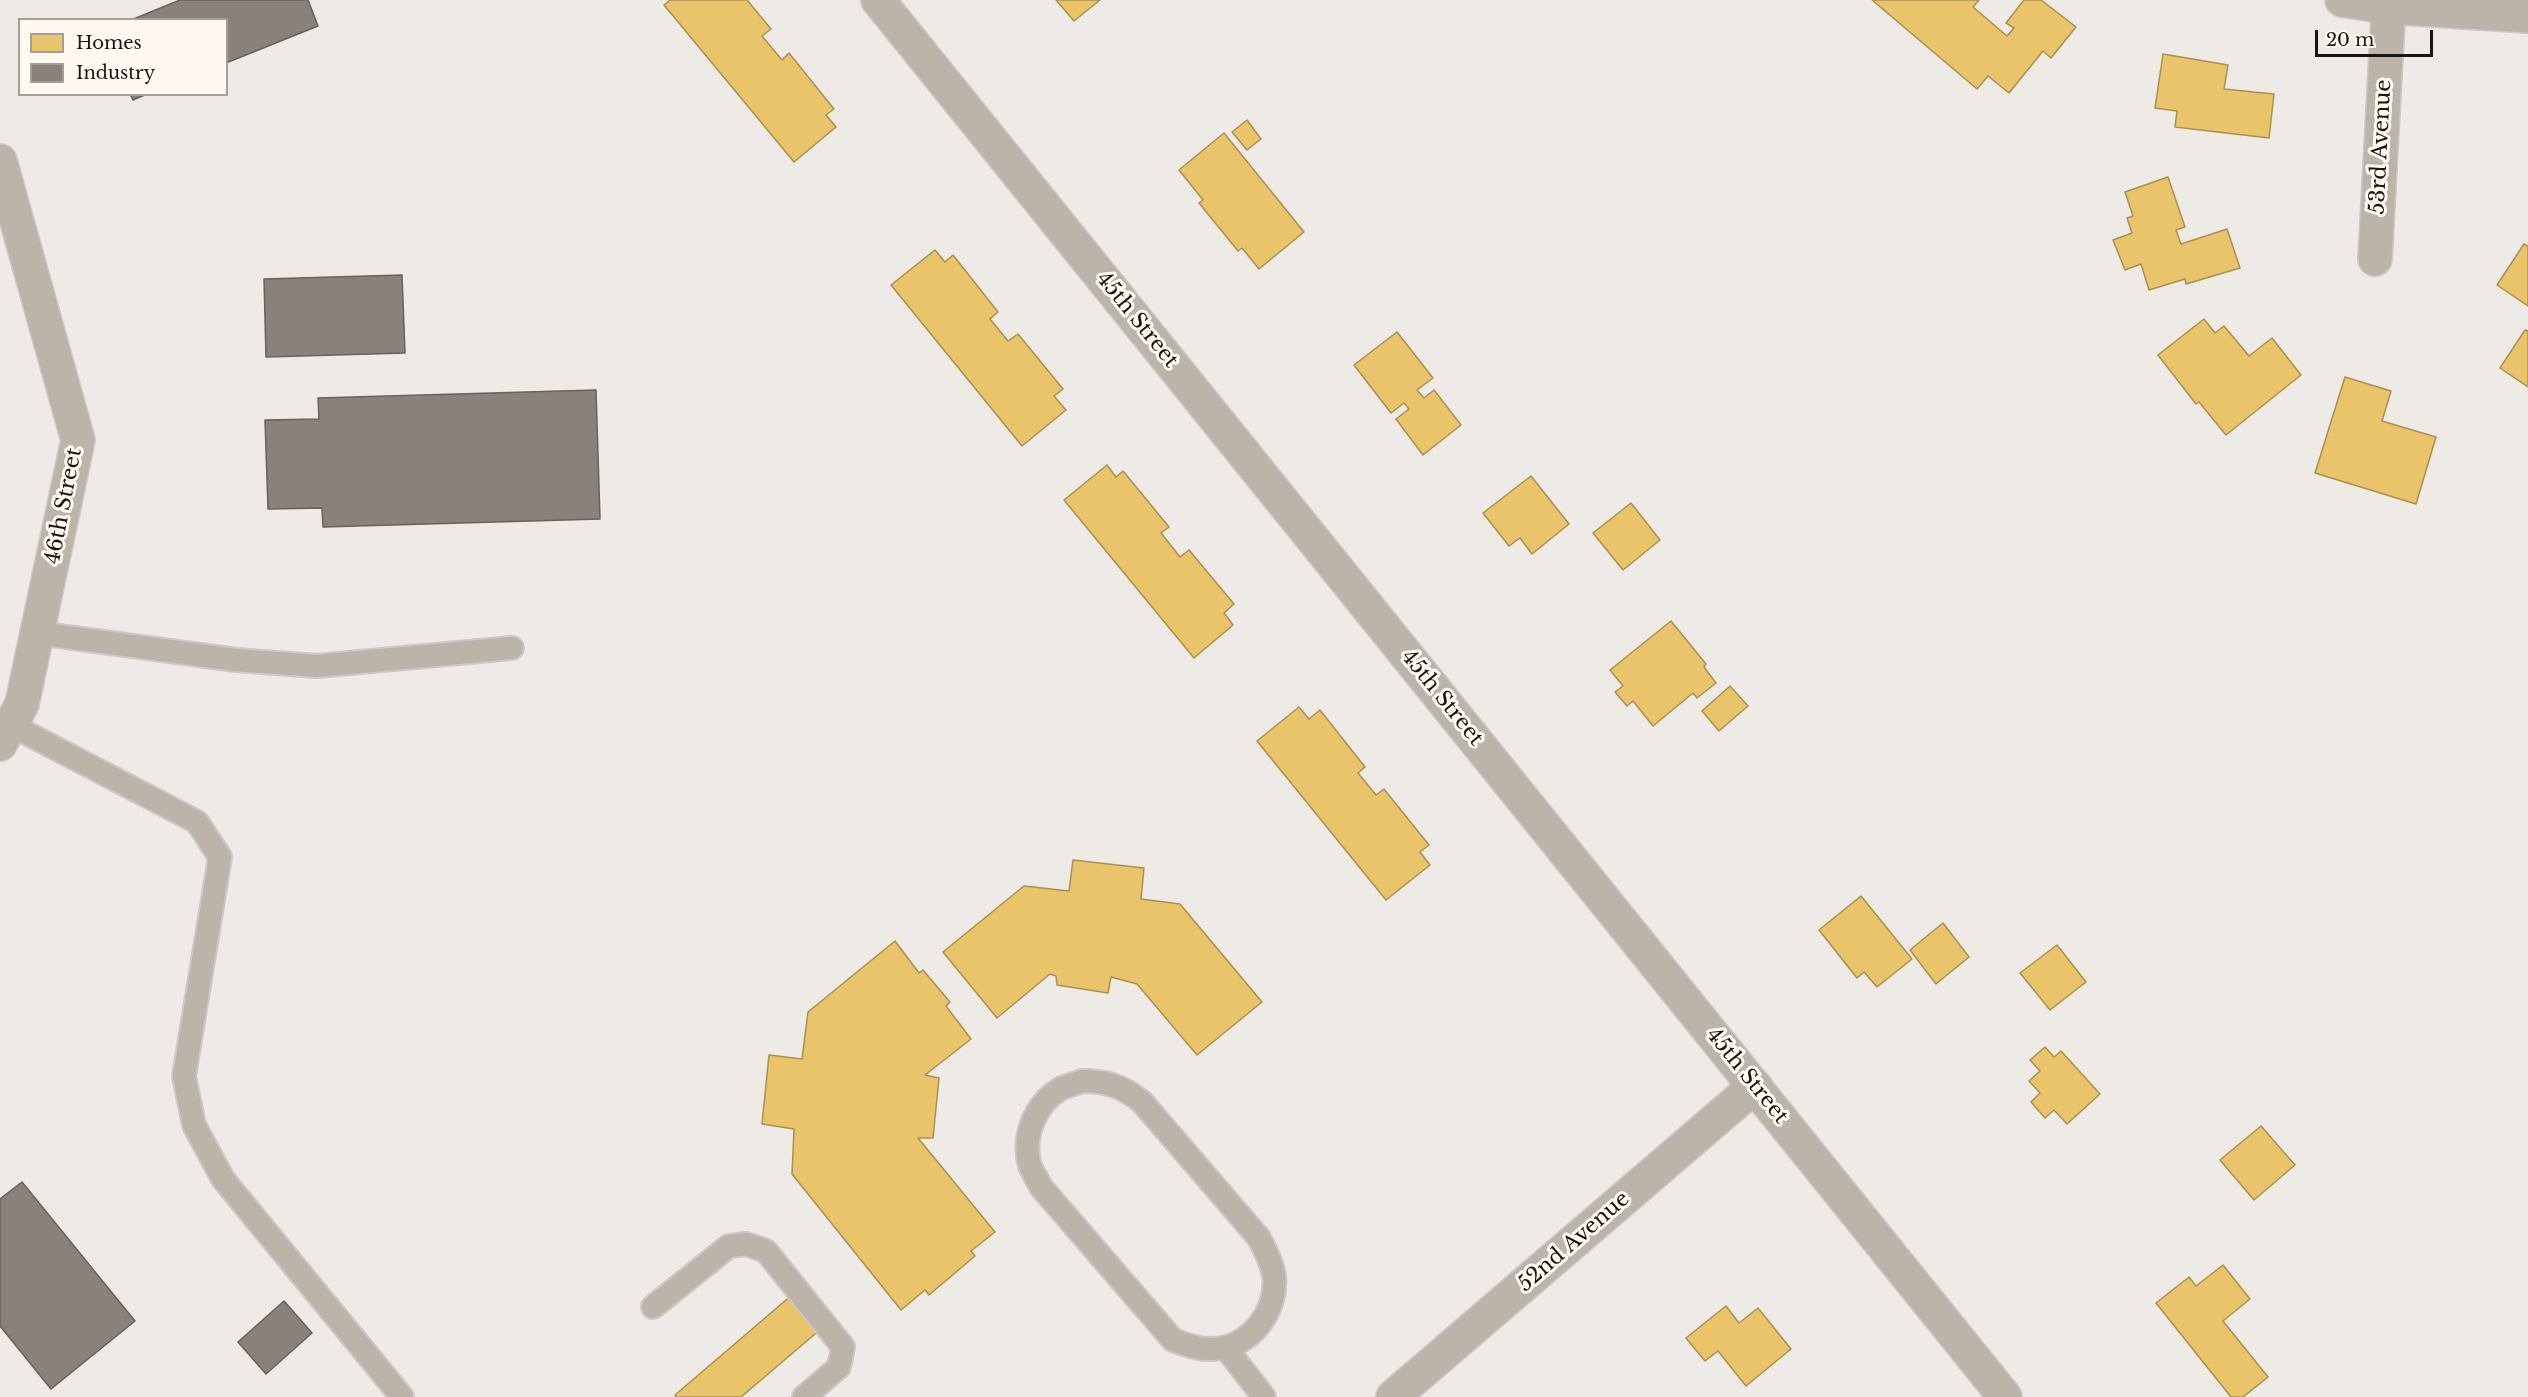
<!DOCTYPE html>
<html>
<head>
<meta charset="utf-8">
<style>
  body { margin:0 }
  #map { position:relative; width:2528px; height:1397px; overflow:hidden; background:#eeeae6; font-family:"Libre Baskerville",serif }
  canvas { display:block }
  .legend { position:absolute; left:18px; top:18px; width:210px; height:78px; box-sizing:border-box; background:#fef8f1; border:2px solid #a29e98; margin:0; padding:8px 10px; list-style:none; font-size:18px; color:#181613 }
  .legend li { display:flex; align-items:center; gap:12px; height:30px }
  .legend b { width:30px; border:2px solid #a29e98 }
  .scale { position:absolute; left:2315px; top:30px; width:118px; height:27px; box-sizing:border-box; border:3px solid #181613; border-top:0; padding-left:8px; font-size:18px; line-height:21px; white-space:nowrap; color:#181613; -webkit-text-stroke:4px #fef8f1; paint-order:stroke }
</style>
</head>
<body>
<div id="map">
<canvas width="2528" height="1397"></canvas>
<ul class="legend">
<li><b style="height:16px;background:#e9c46a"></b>Homes</li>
<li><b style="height:16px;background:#8a817c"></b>Industry</li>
</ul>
<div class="scale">20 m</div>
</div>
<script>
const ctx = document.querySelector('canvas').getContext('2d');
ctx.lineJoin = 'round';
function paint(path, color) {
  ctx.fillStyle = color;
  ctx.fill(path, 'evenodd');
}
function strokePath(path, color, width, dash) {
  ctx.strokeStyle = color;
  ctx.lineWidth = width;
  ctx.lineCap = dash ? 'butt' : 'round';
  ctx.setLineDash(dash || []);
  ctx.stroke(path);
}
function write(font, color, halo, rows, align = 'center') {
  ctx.font = font + ' "Libre Baskerville",serif';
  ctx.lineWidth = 6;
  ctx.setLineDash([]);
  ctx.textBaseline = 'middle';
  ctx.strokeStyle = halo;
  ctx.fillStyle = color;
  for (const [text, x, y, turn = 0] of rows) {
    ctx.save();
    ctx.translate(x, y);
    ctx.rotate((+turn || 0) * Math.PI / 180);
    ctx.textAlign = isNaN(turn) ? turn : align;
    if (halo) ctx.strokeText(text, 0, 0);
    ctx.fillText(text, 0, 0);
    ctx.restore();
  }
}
const homes = new Path2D(`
  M670,0H747L771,29L762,36L782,60L789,53L834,109L826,115L836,127L794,162L664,5Z
  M1056,0H1100L1074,21Z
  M1872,0H1979L1973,7L2007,36L2014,28L2006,23L2024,0H2041L2076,27L2051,58L2043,51L2009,93L1988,76L1977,89Z
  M2163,54L2228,65L2224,89L2274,94L2269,138L2175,127L2177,111L2155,108Z
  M1247,120L1261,139L1247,150L1232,132Z
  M1224,133L1304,232L1259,269L1242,248L1238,251L1199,203L1203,200L1179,170Z
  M2168,177L2185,227L2176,230L2181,244L2227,229L2240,268L2186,284L2185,279L2149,290L2141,264L2125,270L2113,240L2132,233L2127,218L2133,216L2125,192Z
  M2524,244L2528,246V306L2497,285Z
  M935,250L945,262L953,255L998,312L990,319L1008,341L1018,334L1063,389L1054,396L1066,410L1022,446L891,285Z
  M2204,319L2215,333L2224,326L2249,356L2272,338L2301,375L2226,435L2199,402L2196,404L2158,355Z
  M2525,330L2528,331V387L2500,368Z
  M1397,332L1433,378L1417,390L1424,398L1434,390L1461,425L1423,455L1396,419L1409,409L1404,403L1391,413L1354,365Z
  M2345,377L2391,391L2382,421L2436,437L2416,504L2315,473Z
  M1107,465L1116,477L1123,471L1169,527L1161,533L1180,557L1189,550L1234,604L1224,613L1233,625L1194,658L1064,500Z
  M1531,476L1569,524L1532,554L1520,538L1509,546L1483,513Z
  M1631,503L1660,540L1623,570L1593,533Z
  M1671,621L1706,664L1704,667L1716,683L1697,698L1693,693L1653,726L1633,701L1627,706L1615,692L1623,686L1610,670Z
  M1730,686L1748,706L1719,731L1702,711Z
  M1299,707L1309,719L1320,710L1365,767L1358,773L1376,795L1384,789L1429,845L1420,852L1430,865L1386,900L1257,741Z
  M1073,860L1144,868L1141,899L1180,904L1262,1002L1197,1055L1137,984L1111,977L1108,993L1057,985L1056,976L1050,974L997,1018L943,952L1024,886L1069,891Z
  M1861,896L1912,959L1877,987L1864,972L1857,978L1819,930Z
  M1943,923L1969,957L1936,984L1910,950Z
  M895,941L919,973L923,970L950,1002L946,1006L971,1039L925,1075L939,1078L933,1138H918L995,1232L971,1251L975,1256L929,1295L925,1290L901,1310L792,1174L794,1129L762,1124L769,1055L802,1059L808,1012Z
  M2057,945L2086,982L2050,1010L2020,973Z
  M2045,1047L2054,1057L2061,1051L2100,1094L2067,1124L2054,1110L2045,1118L2031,1102L2040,1093L2029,1081L2040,1071L2030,1060Z
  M2261,1126L2295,1165L2254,1200L2220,1160Z
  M2223,1265L2250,1299L2223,1321L2268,1377L2243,1397H2231L2156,1303L2189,1277L2196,1286Z
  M793,1294L822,1328L741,1397H676L675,1395Z
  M1726,1306L1739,1323L1758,1308L1791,1349L1746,1386L1718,1351L1705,1361L1686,1338Z`);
paint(homes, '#e9c46a');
strokePath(homes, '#aa9050', 1.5);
const industry = new Path2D(`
  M180,0H308L318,26L226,63V20H131Z
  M130,94H147L133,100Z
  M402,275L405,353L266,357L264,279Z
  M596,390L600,519L323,527L322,508L268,509L265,420L319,419L318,398Z
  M22,1182L135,1321L51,1389L0,1326V1199Z
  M284,1301L312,1333L266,1374L238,1342Z`);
paint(industry, '#8a817c');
strokePath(industry, '#68615c', 1.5);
const service = new Path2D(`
  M37,633L236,660L317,666L512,648
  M11,725L197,822L220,857L184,1076L194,1125L223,1179L402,1397
  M1082,1081C1107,1081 1122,1086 1142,1102L1259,1238C1265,1250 1272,1262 1274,1276C1278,1311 1250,1348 1213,1349C1199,1350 1187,1345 1173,1340L1041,1187C1038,1181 1033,1173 1030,1166C1022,1138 1034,1105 1060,1089C1066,1086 1075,1084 1082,1081Z
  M653,1307L729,1246L746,1244L766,1251L843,1347L839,1367L804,1397
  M1225,1347L1264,1397`);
const minor = new Path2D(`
  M2342,0L2387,7L2528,16
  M0,161L78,440L22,704L0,744
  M2375,259L2389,0
  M1393,1397L1755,1086`);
const tertiary = new Path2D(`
  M878,0L2005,1397`);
strokePath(service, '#cbc8c5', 26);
strokePath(minor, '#cbc8c5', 36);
strokePath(tertiary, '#cbc8c5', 36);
strokePath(service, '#bcb3a9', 22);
strokePath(minor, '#bcb3a9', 33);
strokePath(tertiary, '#bcb3a9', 33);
write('21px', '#181613', '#fef8f1', [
  ["53rd Avenue",2381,147,-87],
  ["45th Street",1137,320,51],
  ["46th Street",64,506,-79],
  ["45th Street",1442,698,51],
  ["45th Street",1747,1076,51],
  ["52nd Avenue",1574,1242,-41]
]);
</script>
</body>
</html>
